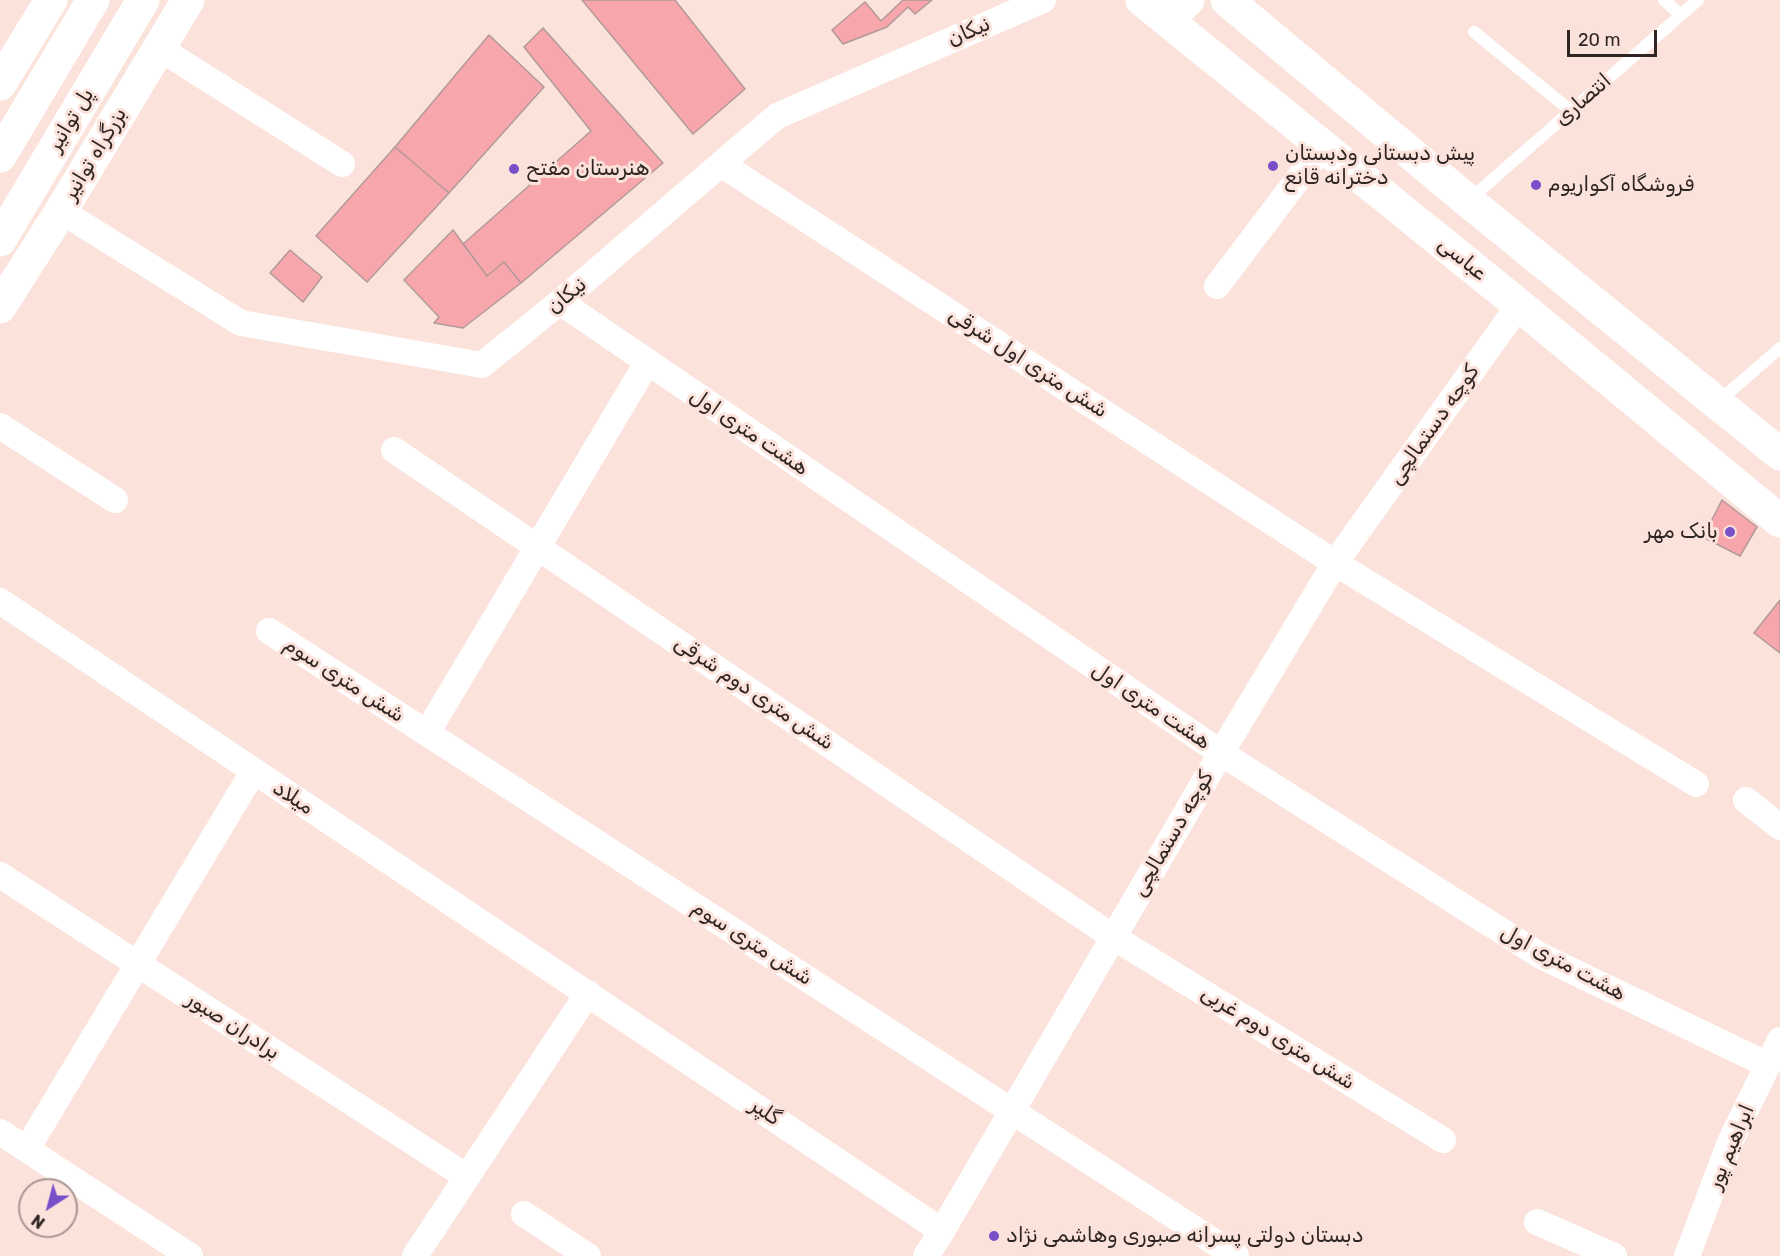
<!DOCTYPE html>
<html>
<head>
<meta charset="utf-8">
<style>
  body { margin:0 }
  #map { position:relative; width:1780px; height:1256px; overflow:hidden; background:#fbe2db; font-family:Rubik,sans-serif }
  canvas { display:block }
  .north { position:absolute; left:18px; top:1178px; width:60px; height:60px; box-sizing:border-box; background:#fbe2db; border:2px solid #a99792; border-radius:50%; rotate:216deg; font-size:16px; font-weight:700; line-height:24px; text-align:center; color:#2f2624 }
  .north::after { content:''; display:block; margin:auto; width:21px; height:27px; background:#764fc9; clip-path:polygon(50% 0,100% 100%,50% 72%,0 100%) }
  .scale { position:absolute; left:1567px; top:30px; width:90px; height:27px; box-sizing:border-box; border:3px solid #2f2624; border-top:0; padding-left:8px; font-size:18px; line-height:21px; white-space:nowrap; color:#2f2624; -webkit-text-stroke:4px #fbe2db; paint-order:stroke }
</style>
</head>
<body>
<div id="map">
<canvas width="1780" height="1256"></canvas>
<div class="north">N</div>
<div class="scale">20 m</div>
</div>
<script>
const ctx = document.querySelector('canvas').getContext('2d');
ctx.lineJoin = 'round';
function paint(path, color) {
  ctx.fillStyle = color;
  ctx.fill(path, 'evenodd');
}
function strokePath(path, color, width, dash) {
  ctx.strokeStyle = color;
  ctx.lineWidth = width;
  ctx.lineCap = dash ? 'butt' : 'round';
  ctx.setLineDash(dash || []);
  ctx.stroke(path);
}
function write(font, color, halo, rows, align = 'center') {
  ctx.font = font + ' Rubik,"Noto Sans Arabic",sans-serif';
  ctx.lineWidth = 6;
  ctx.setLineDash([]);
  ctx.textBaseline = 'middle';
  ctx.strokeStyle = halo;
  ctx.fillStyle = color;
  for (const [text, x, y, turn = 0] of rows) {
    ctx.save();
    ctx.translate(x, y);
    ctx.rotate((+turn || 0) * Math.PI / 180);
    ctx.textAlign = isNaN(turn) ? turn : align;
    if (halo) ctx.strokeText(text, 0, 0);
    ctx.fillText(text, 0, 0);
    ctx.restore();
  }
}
const building = new Path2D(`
  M582,0H675L745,89L693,134Z
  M903,0H932L915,14L908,7L887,27L843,44L832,30L865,2L881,21Z
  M543,28L663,163L521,283L504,262L487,276L463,244L591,131L524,47Z
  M489,35L544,87L449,193L395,147Z
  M395,147L449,193L367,282L316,236Z
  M453,230L487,276L504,262L521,283L463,328L434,323L439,317L404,280Z
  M290,250L322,277L303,302L270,273Z
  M1722,500L1757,527L1740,556L1703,537Z
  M1780,600V653L1754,633Z`);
paint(building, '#f7a6ab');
strokePath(building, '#b29a9b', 1.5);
strokePath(new Path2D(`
  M1664,0L1681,15
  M1474,32L1571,111
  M1469,200L1698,0
  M1718,402L1780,348`), '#fff', 12);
strokePath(new Path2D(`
  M159,48L342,164
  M721,164L1335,563L1696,784
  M61,211L241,323L482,365L560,302L777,116L1043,0
  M1217,286L1323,146
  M560,302L1221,753L1541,956L1768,1065
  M0,426L115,500
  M394,450L1113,937L1443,1140
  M0,601C313,812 628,1020 942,1231
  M269,631L1236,1256
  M427,733L647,363
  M1746,800L1780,827
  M0,875L467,1177
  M0,1132L190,1256
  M27,1149L253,772
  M524,1214L588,1256
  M1537,1222L1614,1256
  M415,1256L588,993
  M926,1256L942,1231L1221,753L1335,563L1519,305
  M1687,1256L1730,1142L1780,1040`), '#fff', 26);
strokePath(new Path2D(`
  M1167,20L1188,0
  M0,84L51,0
  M0,307L61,211L188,0`), '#fff', 33);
strokePath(new Path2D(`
  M1142,0L1519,305L1780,521
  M1227,0L1468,201L1780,454`), '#fff', 33);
strokePath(new Path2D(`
  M0,156L93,0
  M0,240L143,0`), '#fff', 33);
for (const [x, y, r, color] of [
  [1273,166,6,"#764fc9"],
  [514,169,6,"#764fc9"],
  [1536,185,6,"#764fc9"],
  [1730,532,6,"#764fc9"],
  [994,1236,6,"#764fc9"]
]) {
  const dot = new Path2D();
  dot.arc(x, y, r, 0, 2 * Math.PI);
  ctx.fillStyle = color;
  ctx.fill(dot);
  strokePath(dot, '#fbe2db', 2);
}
write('21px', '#2f2624', '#fbe2db', [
  ["نیکان",969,32,-24],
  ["انتصاری",1583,100,-41],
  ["پل توانیر",71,120,-59],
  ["بزرگراه توانیر",95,154,-59],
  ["عباسى",1462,259,39],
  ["نیکان",567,296,-40],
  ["شش متری اول شرقی",1028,363,33],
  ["کوچه دستمالچی",1434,425,-55],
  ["هشت متری اول",749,432,34],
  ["شش متری سوم",344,680,33],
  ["شش متری دوم شرقی",754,693,34],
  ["هشت متری اول",1151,706,34],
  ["میلاد",293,798,33],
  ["کوچه دستمالچی",1173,834,-60],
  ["شش متری سوم",752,943,33],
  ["هشت متری اول",1563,963,28],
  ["برادران صبور",233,1026,33],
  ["شش متری دوم غربی",1278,1038,32],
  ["گلپر",765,1112,34],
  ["ابراهیم پور",1731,1147,-67]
]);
write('21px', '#2f2624', '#fbe2db', [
  ["پیش دبستانی ودبستان",1285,154],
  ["دخترانه قانع",1285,178],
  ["هنرستان مفتح",526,169],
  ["فروشگاه آکواریوم",1548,185],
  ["بانک مهر",1718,532,"right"],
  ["دبستان دولتی پسرانه صبوری وهاشمی نژاد",1006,1236]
], 'left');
</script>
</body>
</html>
